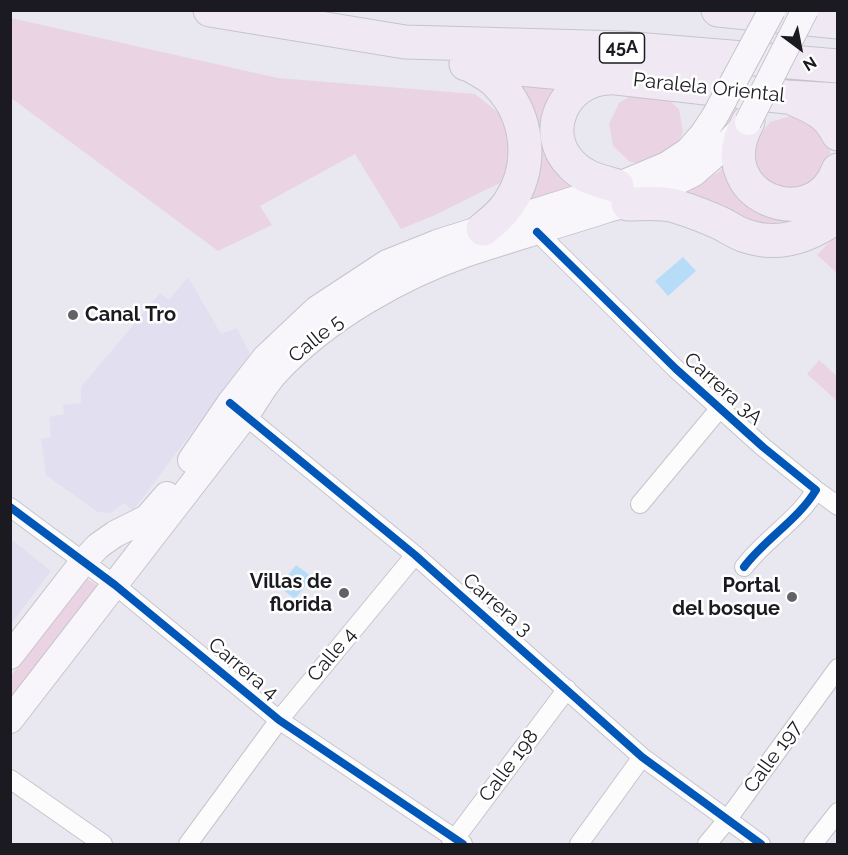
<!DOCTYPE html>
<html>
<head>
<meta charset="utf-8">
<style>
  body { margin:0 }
  #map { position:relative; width:848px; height:855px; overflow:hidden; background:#e9e8f1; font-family:Raleway,sans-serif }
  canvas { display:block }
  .frame { position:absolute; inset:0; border:12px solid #1b1a20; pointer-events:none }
  .north { position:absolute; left:770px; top:18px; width:60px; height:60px; -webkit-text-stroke:4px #fff; paint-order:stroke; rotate:148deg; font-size:16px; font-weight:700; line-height:24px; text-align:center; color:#1b1a20 }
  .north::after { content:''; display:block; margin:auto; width:21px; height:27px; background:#1b1a20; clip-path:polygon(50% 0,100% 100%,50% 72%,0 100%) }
</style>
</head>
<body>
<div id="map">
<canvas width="848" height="855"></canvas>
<div class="frame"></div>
<div class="north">N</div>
</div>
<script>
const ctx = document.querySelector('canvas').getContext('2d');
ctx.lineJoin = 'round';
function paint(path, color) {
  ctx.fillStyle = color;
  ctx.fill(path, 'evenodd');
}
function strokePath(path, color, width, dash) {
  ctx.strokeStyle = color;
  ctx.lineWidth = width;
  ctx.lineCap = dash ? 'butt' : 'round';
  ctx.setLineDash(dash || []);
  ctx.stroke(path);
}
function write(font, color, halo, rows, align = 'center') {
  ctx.font = font + ' Raleway,sans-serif';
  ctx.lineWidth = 5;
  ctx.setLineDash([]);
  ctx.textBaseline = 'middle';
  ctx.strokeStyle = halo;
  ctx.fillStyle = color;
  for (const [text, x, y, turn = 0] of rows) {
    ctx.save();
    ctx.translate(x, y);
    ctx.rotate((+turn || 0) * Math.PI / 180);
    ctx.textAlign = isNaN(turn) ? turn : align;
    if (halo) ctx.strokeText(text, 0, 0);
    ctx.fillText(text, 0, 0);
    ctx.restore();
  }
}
paint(new Path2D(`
  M188,277L221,334L237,328L250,354L133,511L124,503L111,513L98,512L46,475L41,439L51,437L49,417L64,414L63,405L81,403V387L160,293L169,300Z
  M11,539L51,571L11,624H10Z`), '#e2dff0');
paint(new Path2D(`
  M11,18L278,78L475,94L499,113L512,146L510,178L435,215L401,229L355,154L260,206L272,225L218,251L11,98Z
  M504,79L570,85L551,103L582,186L512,211L533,176Z
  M639,91L662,94L679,109L683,132L673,153L654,165L630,162L613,146L609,124L619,103Z
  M791,116L813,121L828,138L831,160L804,193L762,182L753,161L756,140L770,122Z
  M731,157L737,187L820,208L779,235L674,200L719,172Z
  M837,234V273L817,255Z
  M819,360L837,376V401L807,374Z
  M84,577L98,586L11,698V676Z`), '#ead4e3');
paint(new Path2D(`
  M683,257L696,271L668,296L655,281Z
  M296,565L312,577L295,599L279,587Z`), '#b7dcf8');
const street = new Path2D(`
  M537,232L676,369L763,447L816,490C798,520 765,539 744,567
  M237,409L415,555L642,757L761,844
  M816,490L838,506
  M640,504L720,408
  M10,507L115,585L279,720L463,844
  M10,779L103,844
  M188,844L279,720L415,555
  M451,844L567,689
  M579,844L642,757
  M707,844L727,820L838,668
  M813,844L838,812`);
const secondary = new Path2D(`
  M191,460L230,403L265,358L317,309L387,263L437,243L617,186L667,165L688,151L703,134L715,116
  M10,656L83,562L98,546L115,534L147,518L167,495
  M10,720L246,415C256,401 265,383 278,370C328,318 399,277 468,253C514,238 561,224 608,209L628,204L658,191L694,173L725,146L746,124`);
const highway = new Path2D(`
  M210,10L405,42L623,48L838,66
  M718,10L838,22
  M466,64L616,78L787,97L838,100
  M468,64C479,70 490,75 498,84C529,116 534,166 509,203C502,214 493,221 483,229
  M609,78C564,79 539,133 572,165C584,178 601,181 617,186
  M794,99C815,108 827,113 838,134
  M748,122C706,197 814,237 838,170
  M628,204C643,204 661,202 675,206C691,211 707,217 722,224C729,228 735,232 743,235C778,248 809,237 838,215`);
strokePath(street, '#c5c4cb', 20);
strokePath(secondary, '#c5c4cb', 28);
strokePath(highway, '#c5c5c9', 35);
strokePath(street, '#fcfcfd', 18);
strokePath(secondary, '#f8f6fa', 26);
strokePath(highway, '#f0e9f3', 33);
const secondaryBridge = new Path2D(`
  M715,116L772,10
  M748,122L805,10`);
strokePath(secondaryBridge, '#c5c4cb', 28, []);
strokePath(secondaryBridge, '#f8f6fa', 26);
strokePath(new Path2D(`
  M537,232L676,369L763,447L816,490C798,520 765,539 744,567
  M230,403L415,555L642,757L761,844
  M10,507L115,585L279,720L463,844`), '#0057b8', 8);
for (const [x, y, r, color] of [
  [73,315,6,"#636269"],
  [344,593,6,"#636269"],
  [792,597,6,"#636269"]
]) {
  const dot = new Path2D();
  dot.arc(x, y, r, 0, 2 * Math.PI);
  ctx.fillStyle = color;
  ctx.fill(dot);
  strokePath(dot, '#fff', 2);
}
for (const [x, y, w] of [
  [622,48,45]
]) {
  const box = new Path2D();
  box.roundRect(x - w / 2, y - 15, w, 30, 4.5);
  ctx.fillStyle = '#fff';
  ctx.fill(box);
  strokePath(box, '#1b1a20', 1.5);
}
write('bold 18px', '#1b1a20', null, [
  ["45A",622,48]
]);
write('20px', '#1b1a20', '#fff', [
  ["Paralela Oriental",709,88,6],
  ["Calle 5",316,339,-39],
  ["Carrera 3A",723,389,42],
  ["Carrera 3",497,605,41],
  ["Calle 4",332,655,-50],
  ["Carrera 4",243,669,40],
  ["Calle 197",773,757,-54],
  ["Calle 198",509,766,-53]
]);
write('bold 20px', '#1b1a20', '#fff', [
  ["Canal Tro",85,315,"left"],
  ["Villas de",332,582],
  ["florida",332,605],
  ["Portal",780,586],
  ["del bosque",780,609]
], 'right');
</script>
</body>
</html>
